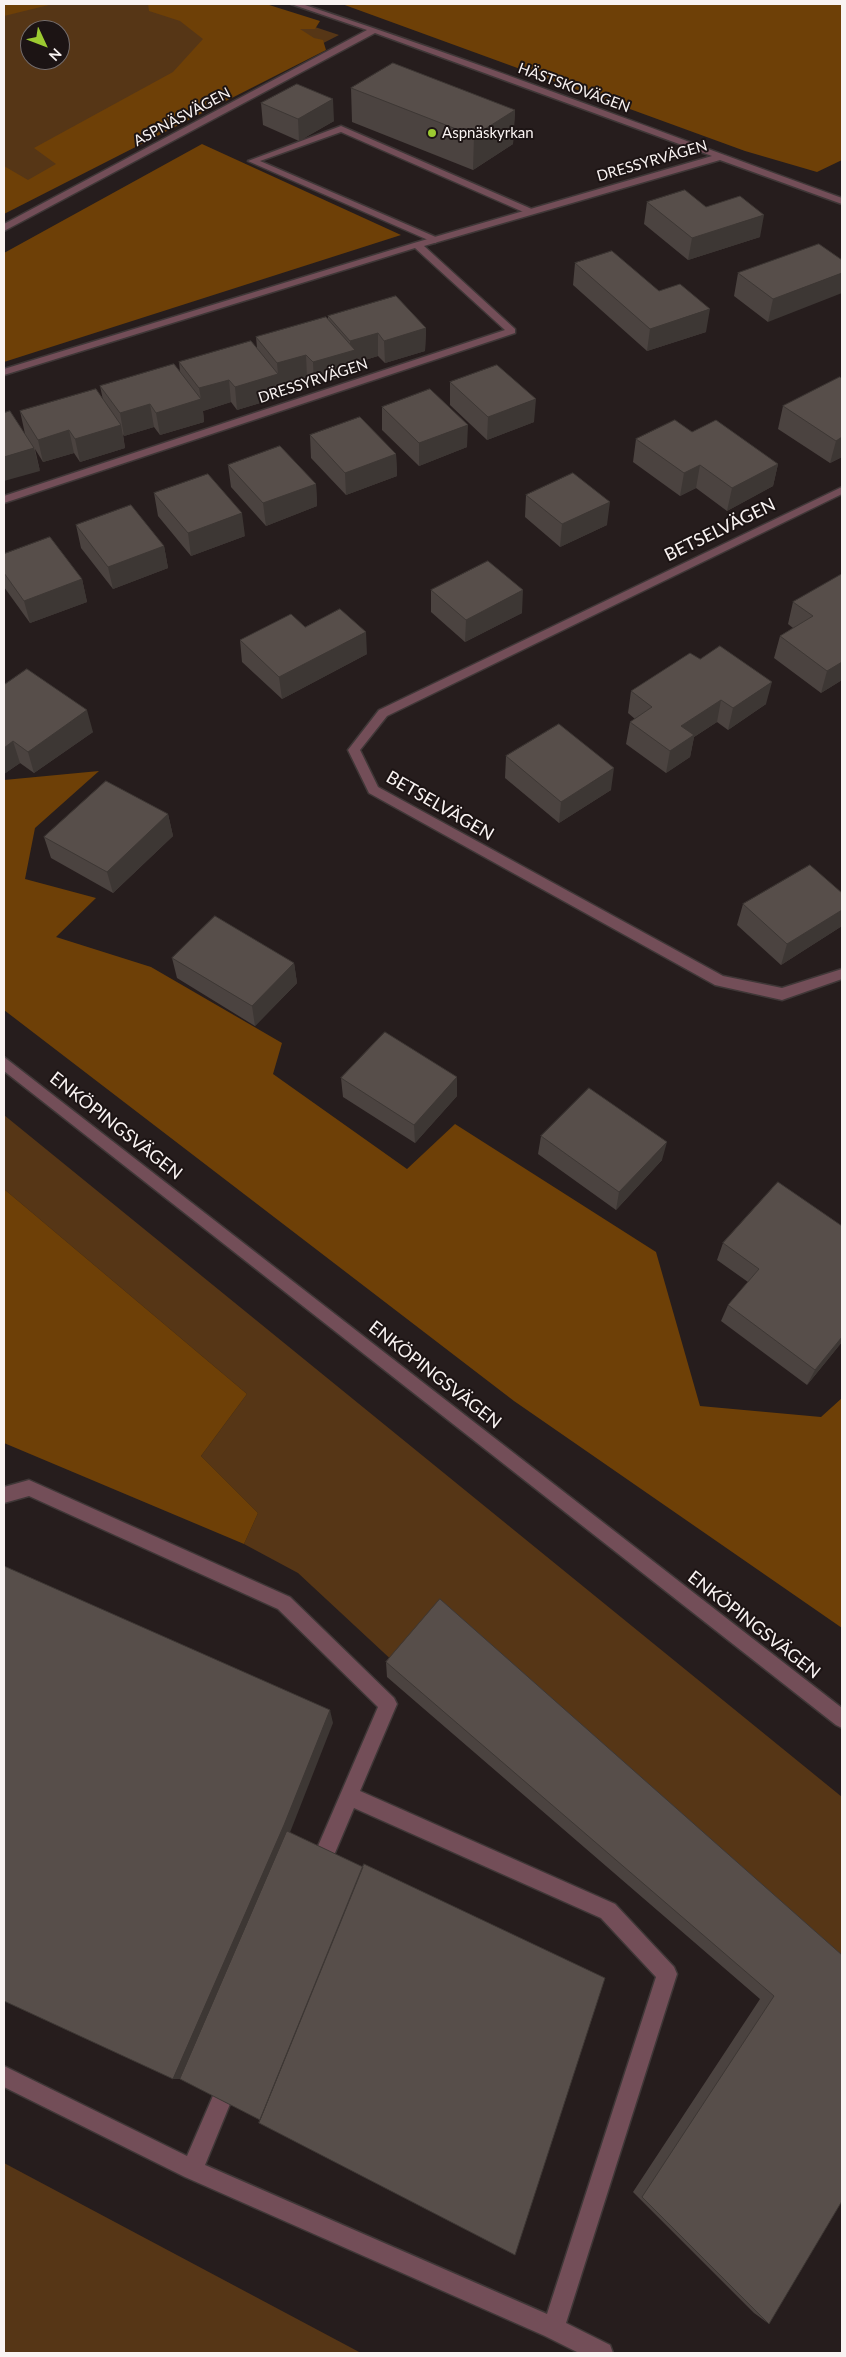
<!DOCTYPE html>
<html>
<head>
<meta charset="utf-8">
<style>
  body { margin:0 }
  #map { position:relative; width:846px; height:2357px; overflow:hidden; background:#261d1d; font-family:Lato,sans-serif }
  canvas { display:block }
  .frame { position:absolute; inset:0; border:5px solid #f9f3f2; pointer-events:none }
  .north { position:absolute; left:20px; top:20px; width:50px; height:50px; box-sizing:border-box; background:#1c1414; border:1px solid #746d6d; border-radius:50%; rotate:133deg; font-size:14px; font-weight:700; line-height:20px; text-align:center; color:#f9f3f2 }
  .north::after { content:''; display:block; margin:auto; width:18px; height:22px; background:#9cca31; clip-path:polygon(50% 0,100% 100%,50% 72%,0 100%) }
</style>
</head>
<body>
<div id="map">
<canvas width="846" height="2357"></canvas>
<div class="frame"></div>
<div class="north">N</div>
</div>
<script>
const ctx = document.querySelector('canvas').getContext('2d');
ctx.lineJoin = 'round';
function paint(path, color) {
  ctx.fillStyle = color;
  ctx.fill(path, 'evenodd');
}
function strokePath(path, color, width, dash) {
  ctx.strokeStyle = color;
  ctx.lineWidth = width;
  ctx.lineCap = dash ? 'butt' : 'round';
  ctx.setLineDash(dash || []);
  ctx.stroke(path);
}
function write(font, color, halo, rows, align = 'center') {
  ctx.font = font + ' Lato,sans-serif';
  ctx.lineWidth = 4;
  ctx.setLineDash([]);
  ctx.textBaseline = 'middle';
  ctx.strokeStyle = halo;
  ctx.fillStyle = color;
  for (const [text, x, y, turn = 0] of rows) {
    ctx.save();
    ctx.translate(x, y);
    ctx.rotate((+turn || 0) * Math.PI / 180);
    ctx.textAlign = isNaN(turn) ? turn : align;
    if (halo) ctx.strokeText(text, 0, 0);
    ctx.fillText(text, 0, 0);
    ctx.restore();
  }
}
paint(new Path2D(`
  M4,4H246L339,35L4,207ZM30,30H60V60H30Z
  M4,1115L842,1797V1974L397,1665L298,1573L244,1544L258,1513L201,1456L247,1394L4,1189Z
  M4,2163L361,2353H4Z`), '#563616');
paint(new Path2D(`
  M4,4H53L4,16Z
  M148,4H266L320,21L315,29H300L314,38L323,40L326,50L4,214V166L28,180L56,164L34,148L173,72L203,39L180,21L149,11Z
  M342,4H842V160L817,172L745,151Z
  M202,144L401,235L4,362V253Z
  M99,771L35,828L25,879L96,898L56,937L151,967L282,1043L273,1074L407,1169L455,1124L656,1252L700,1406L821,1417L842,1398V1628L514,1401L4,1010V780Z
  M4,1189L247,1394L201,1456L258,1513L244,1544L4,1443Z`), '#6e4007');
const service = new Path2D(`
  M341,126L534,210L536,212L528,214L341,132L260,161L438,238L440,240L435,243L248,161Z
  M29,1480L290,1597L394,1698L397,1704L360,1791L615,1904L674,1967L677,1974L566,2323L610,2345L613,2353H579L545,2336L185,2177L4,2087V2066L187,2156L222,2075L229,2072L236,2075L239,2082L205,2165L547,2314L656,1977L601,1918L354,1808L326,1874L319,1877L312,1874L309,1867L378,1707L278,1609L29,1496L4,1503V1487Z`);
const minor = new Path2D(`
  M291,4H302C484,64 663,133 842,198V204L720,160L424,246L515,329V333L4,503V496L505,330L415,248L4,375V369L414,243L712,156L375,33L4,231V224L367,30Z
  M842,487V494L387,716L360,750L378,787L723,976L782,988L842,969V979L782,1000L715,985L369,793L348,750L379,710Z`);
const tertiary = new Path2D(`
  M4,1057L842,1708V1728L836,1725L4,1071Z`);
strokePath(service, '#3f3737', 3);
strokePath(minor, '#3f3737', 3);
strokePath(tertiary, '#3f3737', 3);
paint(service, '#734e58');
paint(minor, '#734e58');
paint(tertiary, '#734e58');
paint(new Path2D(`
  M351,88L515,110L513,144L473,170L352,122Z
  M261,103L334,121L299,141L263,125Z
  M647,202L706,207L760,237L688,260L644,224Z
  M819,244L768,322L734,296L738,273Z
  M575,263L706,332L647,351L573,285Z
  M328,316L426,328L425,351L385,363L378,356L355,363L356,373L314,385L307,377L279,386L280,397L237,410L231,402L203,411L204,422L160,435L154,427L124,436L123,434L125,448L80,462L74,453L43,462L35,449L40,471L25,434L20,411L103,400L100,386L180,372L179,362L257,348L256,337L328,319Z
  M840,377L842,457L830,463L778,429L783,406Z
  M450,382L534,422L487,440L450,405Z
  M382,407L467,447L419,466L382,430Z
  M692,432L778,464L773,486L727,511L696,488L680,496L633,462L636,439Z
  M310,435L396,454L397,476L346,495L311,458Z
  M228,465L316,484L317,506L266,526L231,487Z
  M154,493L245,536L191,556L158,516Z
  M526,495L607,525L560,547L525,517Z
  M76,525L164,546L168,568L113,589L81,548Z
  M4,554L82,579L87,602L30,623L4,587Z
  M842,574V680L821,693L774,658L780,636L793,628L788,624L793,602Z
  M431,590L522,613L465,642L431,612Z
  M305,627L367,654L282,699L242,662L240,640Z
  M4,685L93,732L34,773L20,763L4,774Z
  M631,691L766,704L728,730L717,722L694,737L690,757L666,773L626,744L630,722L635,719L628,713Z
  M506,756L611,790L559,823L505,778Z
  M168,814L173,836L113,893L51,858L44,837Z
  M842,893V926L781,965L737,925L743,904Z
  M172,958L294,963L297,983L255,1026L177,978Z
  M341,1078L457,1096L415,1143L343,1097Z
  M541,1136L662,1160L616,1210L538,1154Z
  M842,1226V1342L807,1385L721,1321L728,1305L748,1282L717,1260L723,1243Z
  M386,1662L842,1955L769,2324L754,2313L633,2192L760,1999L387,1677Z`), '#4b4340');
paint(new Path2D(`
  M333,99L334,121L299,141L298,119Z
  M515,110L513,144L473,170L474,136Z
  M764,215L760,237L688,260L692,238Z
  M842,273V293L768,322L773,299Z
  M710,309L706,332L647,351L650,329Z
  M426,328L425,351L385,363L384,341Z
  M378,333V356L355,363L356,373L314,385L313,362L350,351V341Z
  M306,355L307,377L279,386L280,397L237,410L235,387L278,374L277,363Z
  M229,380L231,402L203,411L204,422L160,435L156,413L201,399L199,388Z
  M536,399L534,422L487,440L488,417Z
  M150,404L154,427L124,436L120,413Z
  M121,425L125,448L80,462L75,439Z
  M468,425L467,447L419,466V443Z
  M69,430L74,453L43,462L38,440Z
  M842,437V457L830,463L836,441Z
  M34,448L40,471L4,481V457Z
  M396,454L397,476L346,495L345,473Z
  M778,464L773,486L727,511L732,488Z
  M700,465L696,488L680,496L684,473Z
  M316,484L317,506L266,526L263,503Z
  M610,502L607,525L560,547L562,524Z
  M242,513L245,536L191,556L188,533Z
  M164,546L168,568L113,589L108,567Z
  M82,579L87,602L30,623L24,601Z
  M523,590L522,613L465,642L466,620Z
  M366,632L367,654L282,699L279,677Z
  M842,662V680L821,693L827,671Z
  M772,682L766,704L728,730L733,708Z
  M721,700L717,722L694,737L690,757L666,773L670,751L681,726Z
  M87,710L93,732L34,773L28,752Z
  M13,741L20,763L4,774V748Z
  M614,768L611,790L559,823L561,802Z
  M168,814L173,836L113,893L107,872Z
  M842,910V926L781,965L787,944Z
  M294,963L297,983L255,1026L252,1006Z
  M457,1077V1096L415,1143L414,1125Z
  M667,1142L662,1160L616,1210L619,1192Z
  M842,1337V1342L807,1385L815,1370Z
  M330,1710L333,1723L289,1835L183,2079H173Z`), '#3d3734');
const building = new Path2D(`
  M393,63L515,110L474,136L351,88Z
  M297,84L333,99L298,119L261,103Z
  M685,190L706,207L740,196L764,215L692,238L647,202Z
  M819,244L842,260V273L773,299L738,273Z
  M612,251L659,291L680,284L710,309L650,329L575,263Z
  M396,296L426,328L384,341L378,333L350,341L328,316Z
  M326,317L355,350L313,362L306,355L277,363L256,337Z
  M251,341L278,374L235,387L229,380L199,388L179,362Z
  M174,364L201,399L156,413L150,404L120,413L100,386Z
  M497,365L536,399L488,417L450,382Z
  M840,377L842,379V437L836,441L783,406Z
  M96,389L121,425L75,439L69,430L38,440L20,411Z
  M430,389L468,425L419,443L382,407Z
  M10,411L34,448L4,457V413Z
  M360,417L396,454L345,473L310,435Z
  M675,420L692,432L716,420L778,464L732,488L700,465L684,473L636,439Z
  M280,446L316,484L263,503L228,465Z
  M573,473L610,502L562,524L526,495Z
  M208,474L242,513L188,533L154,493Z
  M131,505L164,546L108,567L76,525Z
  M50,537L82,579L24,601L4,573V554Z
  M488,561L523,590L466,620L431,590Z
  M842,574V662L827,671L780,636L813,616L793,602Z
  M340,609L366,632L279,677L240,640L291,614L305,627Z
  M720,646L772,682L733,708L721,700L681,726L694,735L670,751L630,722L652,707L631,691L690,653L700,659Z
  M27,669L87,710L28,752L13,741L4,748V685Z
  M559,724L614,768L561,802L506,756Z
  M106,781L168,814L107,872L44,837Z
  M810,865L842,893V910L787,944L743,904Z
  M215,916L294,963L252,1006L172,958Z
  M385,1032L457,1077L414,1125L341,1078Z
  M589,1088L667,1142L619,1192L541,1136Z
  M778,1182L842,1226V1337L815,1370L728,1305L759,1269L723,1243Z
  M4,1566L330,1710L284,1825L173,2079L4,2001Z
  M440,1599L842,1955V2201L769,2324L642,2197L774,1996L386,1662Z
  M287,1831L363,1867L260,2120L180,2079Z
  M364,1864L605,1978L515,2255L259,2123Z`);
paint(building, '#574e4a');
strokePath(building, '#3d3734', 1);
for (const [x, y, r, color] of [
  [432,133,5,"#9cca31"]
]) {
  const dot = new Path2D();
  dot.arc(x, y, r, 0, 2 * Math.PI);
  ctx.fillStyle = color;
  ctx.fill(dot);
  strokePath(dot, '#1c1414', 2);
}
write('15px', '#f9f3f2', '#1c1414', [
  ["HÄSTSKOVÄGEN",574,88,20],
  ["ASPNÄSVÄGEN",182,117,-28],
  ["DRESSYRVÄGEN",652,161,-16],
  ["DRESSYRVÄGEN",313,381,-18]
]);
write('15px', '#f9f3f2', '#1c1414', [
  ["Aspnäskyrkan",442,133]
], 'left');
write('18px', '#f9f3f2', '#1c1414', [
  ["BETSELVÄGEN",720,530,-26],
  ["BETSELVÄGEN",440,806,30],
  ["ENKÖPINGSVÄGEN",116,1126,38],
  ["ENKÖPINGSVÄGEN",435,1375,38],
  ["ENKÖPINGSVÄGEN",754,1625,38]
]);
</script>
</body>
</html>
